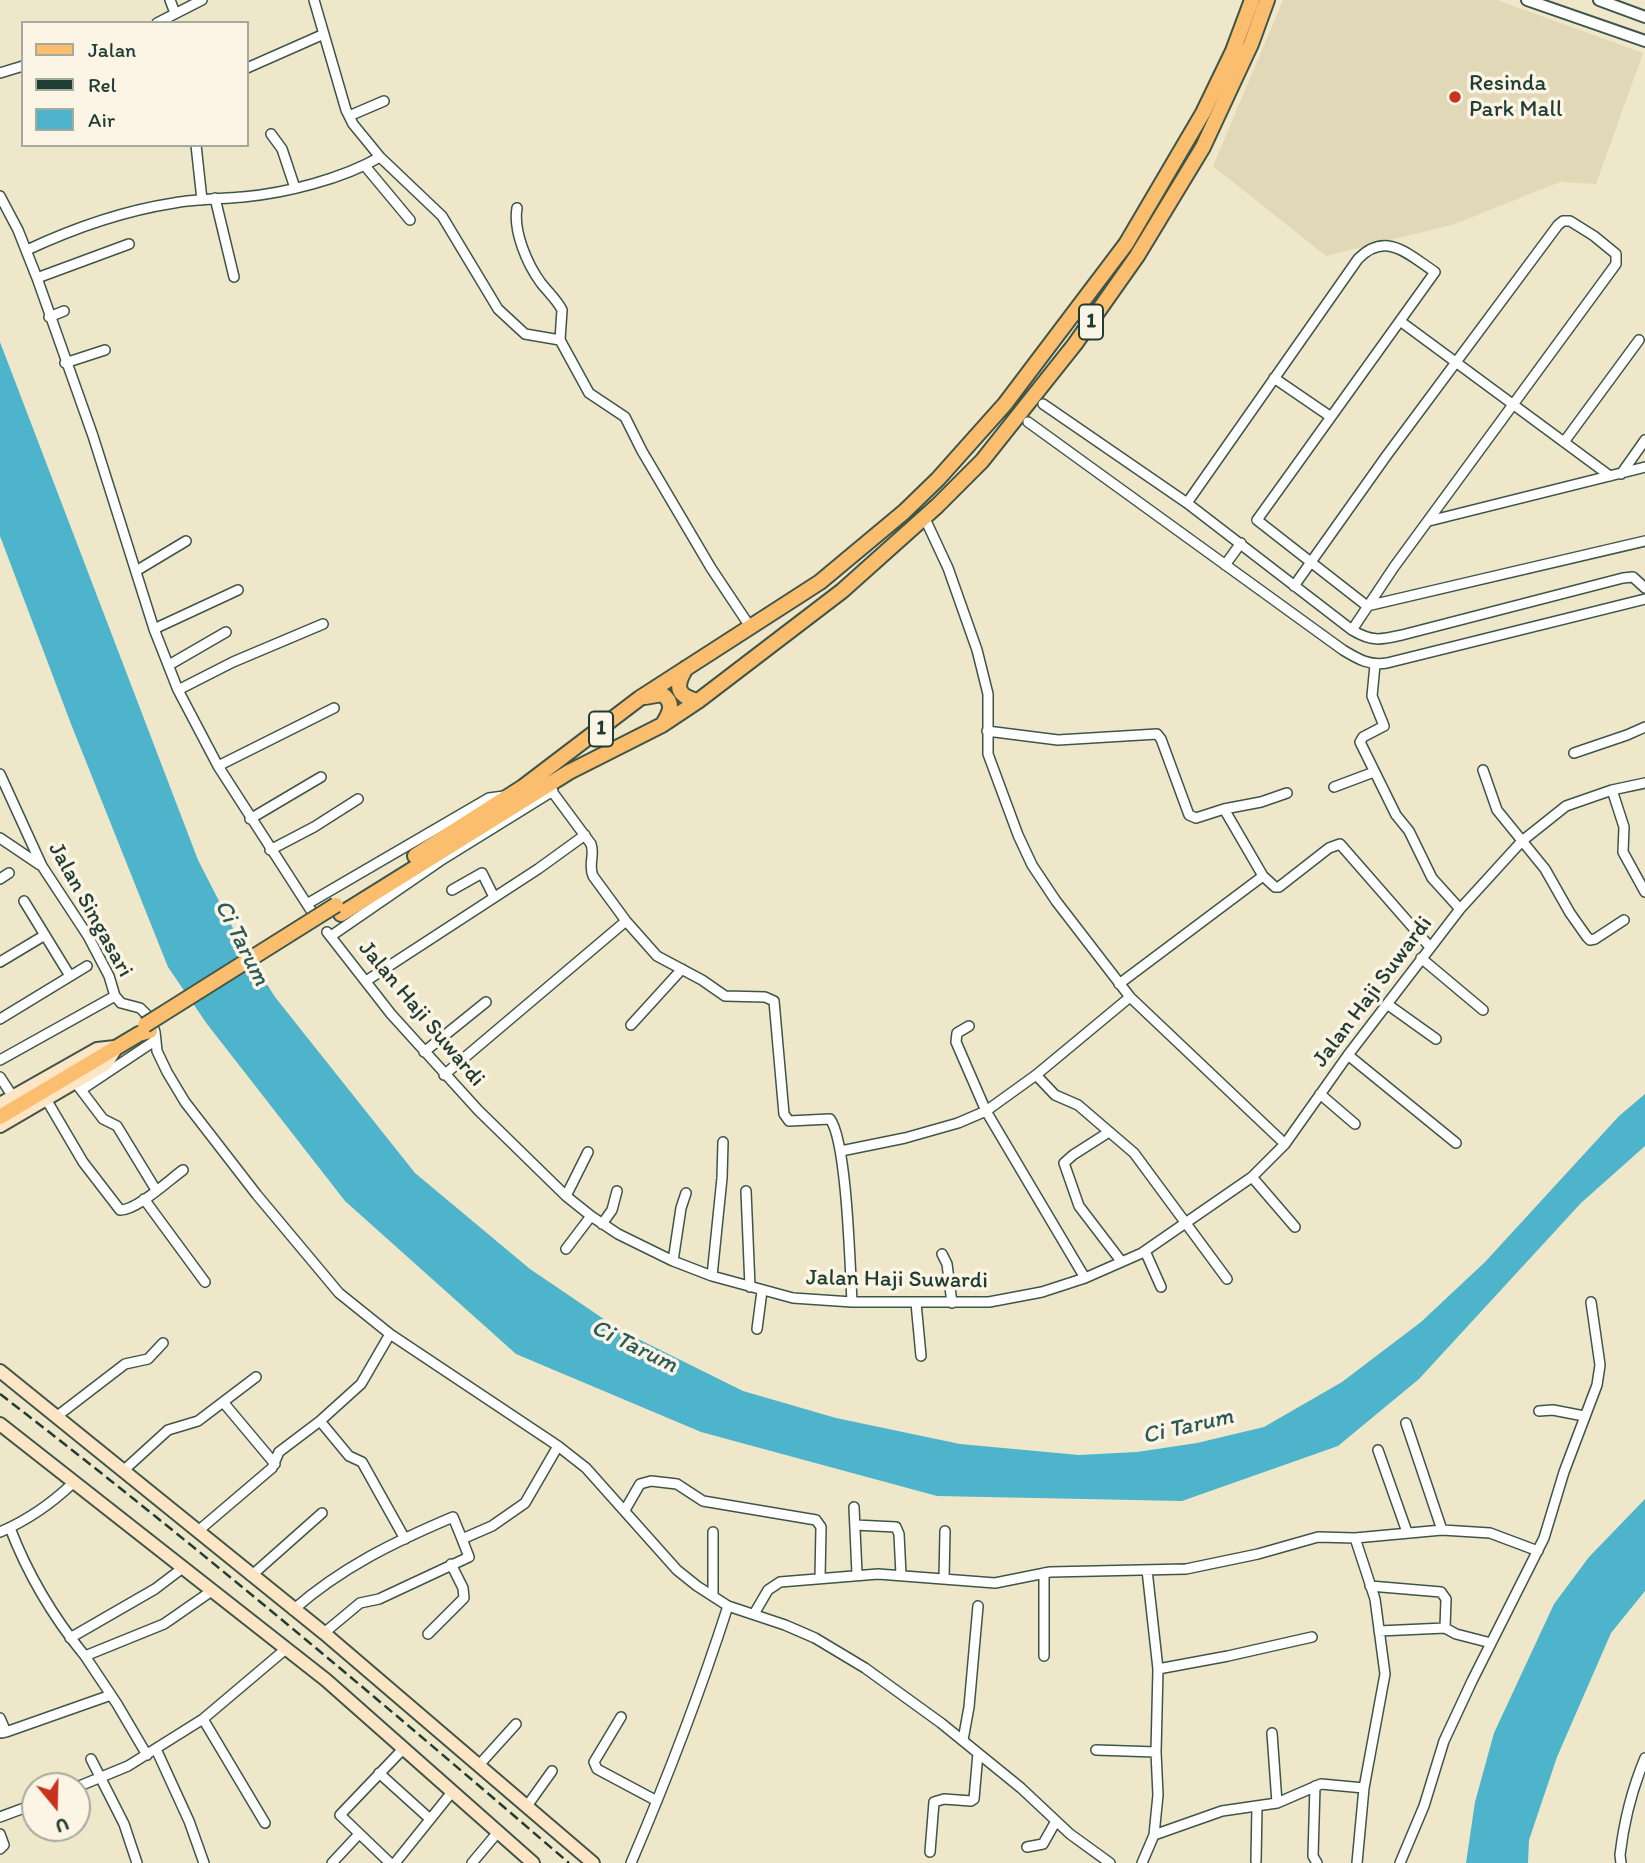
<!DOCTYPE html>
<html>
<head>
<meta charset="utf-8">
<style>
  body { margin:0 }
  #map { position:relative; width:1645px; height:1863px; overflow:hidden; background:#efe7c9; font-family:Itim,sans-serif }
  canvas { display:block }
  .legend { position:absolute; left:21px; top:21px; width:228px; height:126px; box-sizing:border-box; background:#fcf5e5; border:2px solid #a4ab9e; margin:0; padding:9px 12px; list-style:none; font-size:21px; color:#1f3d34 }
  .legend li { display:flex; align-items:center; gap:14px; height:35px }
  .legend b { width:35px; border:2px solid #a4ab9e }
  .north { position:absolute; left:21px; top:1772px; width:70px; height:70px; box-sizing:border-box; background:#fcf5e5; border:2px solid #a4ab9e; border-radius:50%; rotate:161deg; font-size:19px; font-weight:700; line-height:28px; text-align:center; color:#1f3d34 }
  .north::after { content:''; display:block; margin:auto; width:24px; height:32px; background:#c8321e; clip-path:polygon(50% 0,100% 100%,50% 72%,0 100%) }
</style>
</head>
<body>
<div id="map">
<canvas width="1645" height="1863"></canvas>
<ul class="legend">
<li><b style="height:9px;background:#fbbd6e"></b>Jalan</li>
<li><b style="height:9px;background:#1f3d34"></b>Rel</li>
<li><b style="height:19px;background:#4db4cc"></b>Air</li>
</ul>
<div class="north">U</div>
</div>
<script>
const ctx = document.querySelector('canvas').getContext('2d');
ctx.lineJoin = 'round';
function paint(path, color) {
  ctx.fillStyle = color;
  ctx.fill(path, 'evenodd');
}
function strokePath(path, color, width, dash) {
  ctx.strokeStyle = color;
  ctx.lineWidth = width;
  ctx.lineCap = dash ? 'butt' : 'round';
  ctx.setLineDash(dash || []);
  ctx.stroke(path);
}
function write(font, color, halo, rows, align = 'center') {
  ctx.font = font + ' Itim,sans-serif';
  ctx.lineWidth = 7;
  ctx.setLineDash([]);
  ctx.textBaseline = 'middle';
  ctx.strokeStyle = halo;
  ctx.fillStyle = color;
  for (const [text, x, y, turn = 0] of rows) {
    ctx.save();
    ctx.translate(x, y);
    ctx.rotate((+turn || 0) * Math.PI / 180);
    ctx.textAlign = isNaN(turn) ? turn : align;
    if (halo) ctx.strokeText(text, 0, 0);
    ctx.fillText(text, 0, 0);
    ctx.restore();
  }
}
paint(new Path2D(`
  M1283,0H1497L1643,53L1596,184L1560,182L1455,224L1326,256L1213,166Z`), '#e1d8b7');
paint(new Path2D(`
  M0,342L198,860L239,940L275,997L415,1173L530,1269L620,1330L743,1391L836,1418L960,1444L1079,1455L1137,1452L1197,1443L1264,1427L1342,1382L1421,1322L1485,1262L1619,1116L1645,1094V1146L1581,1203L1419,1379L1338,1446L1182,1501L937,1496L701,1432L516,1354L345,1201L207,1024L168,967L71,724L0,536Z
  M1645,1499V1591L1611,1633L1557,1757L1529,1840L1528,1863H1466L1475,1802L1494,1733L1554,1604L1589,1557Z`), '#4db4cc');
const minor = new Path2D(`
  M170,0L175,13
  M314,0L346,110L353,124L380,157L442,216L498,309L525,334L560,340
  M157,23L202,0
  M247,68L324,34
  M0,73L23,66
  M349,116L384,101
  M271,134L282,149L295,188
  M196,145L202,200
  M365,166L410,220
  M0,196L18,230L37,278L93,436L154,629L178,690L218,766L312,912
  M215,198L234,277
  M517,208C513,231 527,264 541,283C548,292 557,300 562,310L560,340L589,393L625,417L642,451L711,568L751,628
  M27,250C74,228 122,211 174,203C196,199 220,199 243,197C286,193 342,179 380,157
  M37,278L129,244
  M49,317L64,311
  M1400,321L1610,476
  M65,363L105,350
  M1274,378L1331,417
  M1043,404L1187,503L1352,630C1372,642 1380,640 1402,635L1623,578L1633,577L1645,588
  M1028,422L1343,650C1358,659 1369,666 1387,663L1645,599
  M1564,442L1639,340
  M1621,474L1645,440
  M1187,503L1358,259C1386,230 1409,255 1435,272L1257,520L1367,606L1645,541
  M1429,521L1645,467
  M927,523L948,568L977,650L988,694V754L1018,835L1032,865L1056,901L1130,997L1285,1144
  M1225,565L1241,543
  M136,571L186,541
  M1294,586L1387,455L1558,225L1563,221H1570L1594,236L1616,254V264L1394,567L1352,630
  M154,629L238,590
  M169,665L226,632
  M1375,665L1372,696L1384,726L1363,737L1360,742L1396,815L1409,831L1432,878L1460,909
  M178,690L233,662L323,624
  M987,731L1058,740L1157,734L1161,739L1189,815L1196,818L1224,809L1263,876
  M1574,753L1627,735L1645,727
  M218,766L334,708
  M1483,770L1497,810L1545,869L1570,913L1587,937L1590,940L1595,939L1624,920
  M0,774L42,866L88,936L109,976L115,996L121,1003L140,1008L150,1018L155,1032L157,1051L167,1072L185,1102L257,1195L339,1293L390,1334L558,1446L586,1468L677,1570L697,1586L728,1606L785,1625L815,1638L865,1668L941,1723L1021,1788L1070,1834L1110,1863
  M548,786L591,844C595,855 588,865 593,876L626,921L657,956L702,980L725,996L765,997L774,1001L784,1114L789,1121L830,1119C847,1141 850,1267 852,1302
  M1334,787L1374,772
  M1612,790L1624,827L1623,852L1645,892
  M1224,809L1261,802L1287,793
  M250,819L321,777
  M0,838L40,865
  M270,850L314,827L358,799
  M0,879L9,873
  M452,890L482,873L494,897
  M24,901L70,976
  M307,904L489,798L504,796
  M327,932L391,1014L478,1110L566,1196L591,1216L618,1234L673,1261L712,1276L793,1298L852,1302H989L1042,1292L1085,1278L1142,1253L1252,1177L1285,1144L1348,1055L1460,909L1522,841L1566,806L1612,790L1645,783
  M331,936L440,861L553,791
  M1421,958L1483,1010
  M0,962L45,935
  M366,981L538,869L585,835
  M1119,984L1263,876L1275,887H1279L1329,848L1340,844L1430,947
  M1387,1004L1436,1039
  M0,1019L87,966
  M631,1025L682,969
  M969,1026L957,1033L956,1042L986,1111L1085,1278
  M424,1052L486,1002
  M1348,1055L1456,1143
  M0,1060L115,996
  M444,1075L626,921
  M1036,1075L1055,1095L1078,1105L1134,1153L1227,1279
  M0,1077L13,1097
  M75,1082L103,1119L117,1126L156,1190
  M81,1090L156,1040
  M1320,1094L1355,1124
  M46,1099L83,1162L120,1210C136,1211 169,1180 183,1170
  M1109,1132L1073,1155L1064,1163L1079,1206L1121,1261
  M841,1151L905,1138L958,1123L986,1111L1036,1075L1130,997
  M1252,1177L1295,1227
  M746,1191L750,1287
  M566,1196L588,1152
  M144,1199L205,1282
  M602,1224L612,1210L617,1191
  M566,1249L591,1216
  M1145,1251L1161,1287
  M942,1254L947,1264L952,1303
  M673,1261L681,1208L686,1193
  M712,1276L722,1178L723,1142
  M916,1303L921,1356
  M757,1329L762,1291
  M223,1402L275,1464
  M1539,1411L1553,1410L1584,1416
  M56,1417L125,1364L148,1359L163,1343
  M320,1421L349,1456L362,1462L405,1539
  M1406,1423L1442,1530
  M1378,1450L1407,1532
  M123,1471L168,1430L198,1421L256,1377
  M854,1507L857,1574
  M625,1510L640,1484L651,1481L677,1484L703,1501L816,1520L821,1527L820,1578
  M855,1525L896,1527L899,1534L901,1575
  M10,1528C28,1575 53,1617 85,1656
  M198,1531L272,1468L279,1452L320,1421L361,1384L390,1334
  M0,1532C28,1520 51,1504 73,1483
  M713,1532V1596
  M1355,1538L1375,1599L1385,1674L1364,1788L1357,1863
  M1044,1573V1656
  M251,1576L322,1513
  M944,1579L945,1531
  M1370,1586L1441,1592L1446,1599L1445,1628L1456,1634L1491,1643
  M293,1610C342,1567 394,1542 453,1517L462,1539
  M754,1614L768,1590L780,1582L878,1574L995,1583L1050,1572L1186,1569L1258,1554L1318,1537L1355,1538L1442,1530L1490,1533L1538,1551
  M1379,1631L1445,1628
  M324,1633L360,1603L379,1599L469,1557L462,1539L492,1526L525,1503L558,1446
  M428,1634L464,1598L463,1588L451,1564
  M70,1638L155,1589L184,1567
  M1158,1669L1228,1656L1312,1637
  M621,1717L594,1762L597,1769L657,1801
  M0,1718L6,1732L2,1733
  M203,1719L265,1823
  M6,1732L111,1695
  M1272,1733L1277,1803
  M963,1740L969,1707L978,1606
  M156,1749L189,1821L204,1863
  M1096,1750L1156,1752
  M147,1755L117,1704L85,1656L164,1624L213,1590
  M91,1759L124,1824L137,1863
  M479,1765L516,1724
  M379,1773L430,1819
  M1315,1786L1313,1856L1317,1863
  M77,1787L128,1766L203,1719L287,1648
  M527,1806L552,1771
  M0,1817L35,1804
  M0,1834L4,1845L0,1849
  M1154,1835L1222,1811L1277,1803L1321,1784L1364,1788
  M1027,1847L1043,1844L1056,1821
  M930,1852L934,1802L944,1799L971,1801L974,1799L978,1753
  M1256,1861L1257,1806
  M332,1863L359,1834
  M390,1863L340,1815L403,1749
  M395,1863L452,1792
  M472,1863L498,1832
  M631,1863C667,1779 700,1693 728,1606
  M1142,1863L1154,1835L1158,1795L1156,1752L1158,1669L1147,1570
  M1400,1863L1424,1806L1444,1741L1472,1681L1544,1538L1564,1472L1597,1385L1600,1365L1591,1302
  M1621,1863L1620,1855C1624,1821 1632,1789 1645,1758`);
const tertiary = new Path2D(`
  M1527,0L1645,41
  M1599,0L1645,17`);
const secondary = new Path2D(`
  M0,1104L97,1049L115,1047
  M0,1126L106,1064L117,1047
  M0,1371L324,1633L593,1863
  M0,1424L326,1680L533,1863`);
const primary = new Path2D(`
  M686,668C675,686 676,696 698,701
  M645,697L662,694C675,703 670,713 663,724
  M415,856L523,787L640,698L820,582L904,512L938,479L1005,404L1126,244L1203,113L1233,51L1252,0
  M341,914L569,772L662,725L698,701L842,591L937,506L982,461L1075,344L1137,256L1203,147L1251,44L1267,0
  M0,1117L139,1034L150,1031`);
strokePath(minor, '#3e564a', 12);
strokePath(tertiary, '#3e564a', 14);
strokePath(secondary, '#3e564a', 16);
strokePath(primary, '#3e564a', 18);
strokePath(minor, '#fff', 9);
strokePath(tertiary, '#fff', 10);
strokePath(secondary, '#fde5c5', 12);
strokePath(primary, '#fbbd6e', 14);
strokePath(new Path2D(`
  M0,1394C195,1544 383,1703 569,1863`), '#1f3d34', 2.5, [10, 5]);
const primaryBridge = new Path2D(`
  M145,1025L336,905`);
strokePath(primaryBridge, '#3e564a', 18, []);
strokePath(primaryBridge, '#fbbd6e', 14);
for (const [x, y, r, color] of [
  [1455,97,7,"#c8321e"]
]) {
  const dot = new Path2D();
  dot.arc(x, y, r, 0, 2 * Math.PI);
  ctx.fillStyle = color;
  ctx.fill(dot);
  strokePath(dot, '#fcf5e5', 2.5);
}
for (const [x, y, w] of [
  [1091,322,24],
  [601,729,24]
]) {
  const box = new Path2D();
  box.roundRect(x - w / 2, y - 17.5, w, 35, 5);
  ctx.fillStyle = '#fcf5e5';
  ctx.fill(box);
  strokePath(box, '#1f3d34', 2);
}
write('bold 21px', '#1f3d34', null, [
  ["1",1091,322],
  ["1",601,729]
]);
write('23px', '#1f3d34', '#fcf5e5', [
  ["Resinda",1469,84],
  ["Park Mall",1469,110]
], 'left');
write('23px', '#1f3d34', '#fcf5e5', [
  ["Jalan Singasari",90,910,61],
  ["Jalan Haji Suwardi",1373,992,-53],
  ["Jalan Haji Suwardi",421,1014,50],
  ["Jalan Haji Suwardi",897,1280,1]
]);
write('italic 24px', '#2a5b5a', '#fcf5e5', [
  ["Ci Tarum",241,943,63],
  ["Ci Tarum",634,1347,26],
  ["Ci Tarum",1188,1427,-13]
]);
</script>
</body>
</html>
